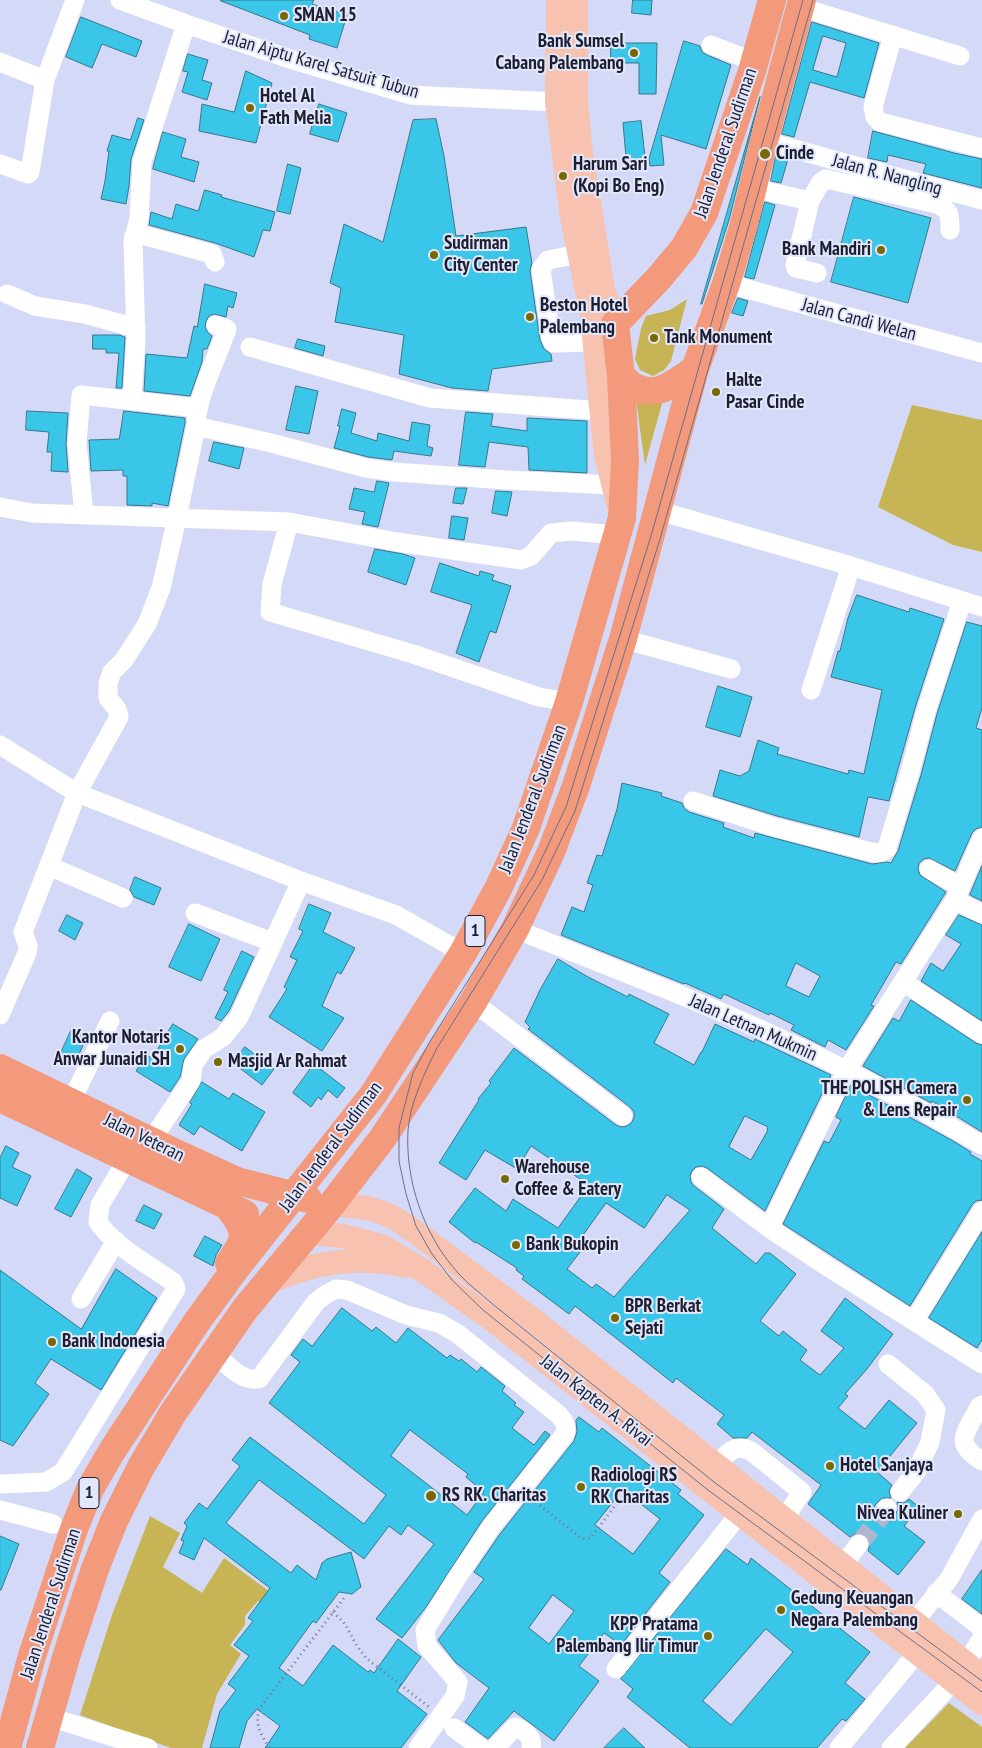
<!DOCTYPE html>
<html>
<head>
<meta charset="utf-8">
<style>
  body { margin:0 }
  canvas { display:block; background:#d4d9f7 }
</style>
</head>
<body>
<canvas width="982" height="1748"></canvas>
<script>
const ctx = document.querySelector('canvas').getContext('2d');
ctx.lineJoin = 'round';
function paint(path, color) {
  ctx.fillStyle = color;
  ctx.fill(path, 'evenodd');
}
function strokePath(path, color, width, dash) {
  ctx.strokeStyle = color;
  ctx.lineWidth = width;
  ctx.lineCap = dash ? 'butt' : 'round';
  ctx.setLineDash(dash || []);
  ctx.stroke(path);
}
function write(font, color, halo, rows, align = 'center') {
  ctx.font = font + ' "PT Sans Narrow",sans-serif';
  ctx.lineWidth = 4;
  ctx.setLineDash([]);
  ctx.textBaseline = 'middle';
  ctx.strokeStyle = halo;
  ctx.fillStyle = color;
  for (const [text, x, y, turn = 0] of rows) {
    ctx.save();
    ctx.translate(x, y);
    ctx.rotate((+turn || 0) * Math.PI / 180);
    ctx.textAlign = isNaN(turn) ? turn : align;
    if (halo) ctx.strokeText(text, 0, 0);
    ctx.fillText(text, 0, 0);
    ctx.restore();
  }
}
paint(new Path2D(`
  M687,299L671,361L664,370L653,376L640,370L635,359L641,328L646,316L670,310Z
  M636,400H663L645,465Z
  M912,405L982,420V552L953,545L878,507Z
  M150,1516L180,1533L163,1567L202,1593L224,1558L278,1598L270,1607L258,1601L245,1616V1625L230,1645L241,1654L217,1694L202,1748H171L80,1715L112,1615Z
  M949,1703L982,1727V1748H905Z`), '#c7b454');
const building = new Path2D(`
  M221,0H314L312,4L347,15L337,48L309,39L310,35L221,1Z
  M633,0H652L651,15L632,13Z
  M81,17L142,41L136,57L102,44L92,68L66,57Z
  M812,22L879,43L864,98L810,82L794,137L782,134ZM823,36L846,43L837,77L813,70Z
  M684,41L700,46L702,52L707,55L731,65L706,149L661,135L664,165L650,166L649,159Z
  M611,43H657L656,94H639V63H611Z
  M188,54L208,60L202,80L212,83L207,100L182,92L188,72L183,71Z
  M246,71L272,83L256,143L199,131L202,104L234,112Z
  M760,97L729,220L702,304H701Z
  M319,104L347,113L338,142L310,134Z
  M138,118L144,120L131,159L129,186L126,204L101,199L105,181L109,151H107L112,135L130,140Z
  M436,119L444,156L456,236L526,227L532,263L530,271L540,340L544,349L551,354L552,361L492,369L488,391L452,388L399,374L404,335L335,322L341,288L330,283L344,224L383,242L413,120Z
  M641,121L646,166L627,168L623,123Z
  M873,131L954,153L982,159V188L923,173L926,164L888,155L887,162L868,158Z
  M163,132L186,139L181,157L199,162L194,182L153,169Z
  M776,156L788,159L781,183L771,181Z
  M288,164L301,168L290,214L277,211Z
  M205,190L222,195L221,197L275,212L270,231L263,230L254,257L215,243L149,225L151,212L172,219L176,204L198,211Z
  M854,197L931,218L908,303L831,282Z
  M765,202L775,205L754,279L745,277Z
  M205,284L237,293L233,308L228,306L226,317L214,314L209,316L206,321L205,327L208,333L212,336L207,349H203L202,362L190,396L144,391L146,354L187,358L194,326L197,327Z
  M738,298L748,301L743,316L732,313Z
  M93,335H119L125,337L122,388H116L119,353H106V349H93Z
  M298,339L325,346L323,356L295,348Z
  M296,386L318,391L309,434L286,430Z
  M342,409L356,413L351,433L377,441L378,433L409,441L412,422L430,425L427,446L433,448L431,456L394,451L392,460L368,457L334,448L340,426H338Z
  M27,411L68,413L66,443L68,472L51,471L52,452H47L49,432L26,430Z
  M124,411L185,418V423L168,506L152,503V506L127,505V476H123V470L91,471L89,440L119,439Z
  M466,412L493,414L491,426L527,431V418L587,421V473L529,470L528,447L489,442L485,467L459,465Z
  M214,442L244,448L239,469L209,461Z
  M377,481L389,483L378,527L362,524L365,512L349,509L354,488L374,492Z
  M456,488H467L463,504L453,503Z
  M496,491L512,492L507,516L492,513Z
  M452,516L468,518L464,540L449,538Z
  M375,549L403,554L415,558L406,585L368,572Z
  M440,563L479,576L480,571L494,575L492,580L511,586L496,633L490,631L479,662L456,653L472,605L431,592Z
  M857,595L909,612L910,608L944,619L915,708L889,801L868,797L859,837L777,816L713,796L720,770L740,776L749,771L758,740L779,748L777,754L848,774L849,770L864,774L882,690L831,677L838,651H840L848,618Z
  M967,622L982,626V708L976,728L982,730V827L976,829L972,833L955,871L929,858L924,859L919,863L918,869L920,875L946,892L901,964L896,962L871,1005L874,1006L846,1050L828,1040L825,1047L791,1030L794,1025L770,1013L769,1015L724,994L721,999L685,983L684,984L561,935L572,907L584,912L593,885L587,883L597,855L602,856L617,809L622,783L662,793L661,796L682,803L684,808L689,812L724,823L723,827L754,838L755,833L872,864L887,862L891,863L898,851L921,775L937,714ZM796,963L820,976L809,997L786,986Z
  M718,686L752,697L740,737L706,727Z
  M982,866V901L970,895Z
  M135,877L161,888L154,905L134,897L130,890Z
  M309,904L331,913L323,932L355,948L341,974L337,972L322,1006L344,1018L322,1051L269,1017L287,989L284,987L297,960L290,957L303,931L299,929Z
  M67,915L83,923L75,940L59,931Z
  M959,915L982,925V1021L921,981L931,963L943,971L961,944L946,935Z
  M189,924L220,939L201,981L169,967Z
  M242,951L254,957L229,1011L221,1021L215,1018L228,992L224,990Z
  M558,959L588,977L628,997L629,994L669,1014L654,1043L694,1065L701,1052H702L715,1024L754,1042L755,1039L831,1075L765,1211L707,1168L702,1166L696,1167L692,1171L690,1176L691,1182L694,1186L724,1209L712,1228L756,1264L765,1253H770L796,1274L760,1321L779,1336L783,1331L807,1350L800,1360L820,1375L844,1348L821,1331L845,1298L893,1334L867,1369L845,1394L848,1396L838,1408L865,1429L889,1400L917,1423L877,1472L892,1485L889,1491L891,1498H882L875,1505L874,1511L875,1516L878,1520L885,1522L890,1521L894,1518L898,1509L897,1502L904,1503L909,1499L919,1507L904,1526L925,1542L898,1575L868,1551L870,1545V1540L866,1535L860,1533L854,1534L850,1537L808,1504L821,1485L752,1432L747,1438H733L717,1424L724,1415L676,1378L673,1383L575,1306L569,1314L522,1279L524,1276L516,1270L517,1268L476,1242L475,1243L449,1222L475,1188L506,1211L513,1199L558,1228L589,1185L531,1146L517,1169L485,1150L466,1180L439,1163L479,1100L478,1099L491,1083L489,1081L514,1048L616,1125L621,1127L627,1126L632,1122L634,1117V1112L630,1107L528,1029L530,1027L525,1022L540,990ZM745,1116L768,1127L767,1130H768L751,1160L729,1147ZM667,1195L690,1210L614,1297L596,1284L592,1288L567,1269L584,1247L578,1242L606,1203L644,1228Z
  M911,1000L976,1043L982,1045V1132L932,1101L931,1103L863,1066L893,1018L899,1021Z
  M173,1024L198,1039L184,1059L180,1077L170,1092L136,1071L146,1055L152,1058Z
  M71,1031L86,1038L75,1064L59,1057Z
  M245,1047L274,1069L262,1085L233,1063Z
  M314,1064L345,1088L337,1098L328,1090L321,1100L318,1097L311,1107L293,1093Z
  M202,1082L229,1099L233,1093L265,1112L242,1151L200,1126L194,1135L179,1125L192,1104L190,1103Z
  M851,1085L953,1141L971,1152L970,1154L982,1161V1200L976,1201L972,1205L910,1306L783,1224L824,1141L829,1143L841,1120L836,1117Z
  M6,1146L19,1153L12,1167L31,1176L17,1206L0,1198V1158Z
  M77,1169L92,1178L71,1217L55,1209Z
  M144,1205L162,1214L154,1229L136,1221Z
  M982,1232V1340L977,1348L929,1318Z
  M205,1236L222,1245L216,1255L213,1266L194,1256Z
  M116,1269L157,1298L101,1390L51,1359L35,1383L49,1394L13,1446L0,1440V1270L81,1329Z
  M342,1308L372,1331L376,1327L396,1343L408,1328L447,1358L450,1355L459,1361L461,1359L477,1372L481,1367L505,1386L502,1391L516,1403L514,1405L524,1412L512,1428L534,1445L545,1431L550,1435L482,1521L426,1607L402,1638L376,1619L434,1544L408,1525L401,1535L389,1526L364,1559L259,1480L226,1523L291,1573L297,1565L316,1580L322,1563L327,1559L351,1552L361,1587L352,1594L339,1592L316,1623L313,1621L279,1668L303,1686L333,1645L368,1672L370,1670L374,1673L398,1639L421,1657L397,1691L427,1714L401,1748H265L280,1726L257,1709L247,1721L239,1748H210L220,1711L236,1690L228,1684L249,1656L234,1645L253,1621L248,1618L270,1588L204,1538L194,1560L179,1553L184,1541L181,1540L187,1526L184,1523L199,1503L207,1509L240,1466L232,1460L250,1437L364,1524L386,1495L269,1403L300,1362L291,1355L303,1339L312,1346ZM410,1430L468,1474L466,1477L484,1492L467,1515L391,1456Z
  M579,1417L599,1432L602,1428L681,1490L678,1494L704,1515L659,1573L670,1582L621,1645L604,1633L579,1666L599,1681L554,1741L514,1711L488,1739L465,1722L489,1688L456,1663L438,1640L484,1579L474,1572L500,1534L574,1441L577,1432L576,1421ZM623,1490L660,1519L633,1554L595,1525ZM553,1595L574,1611L549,1644L529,1628Z
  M0,1536L19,1544L1,1590H0Z
  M726,1549L748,1565L751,1558L870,1652L845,1683L865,1699L846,1721L842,1719L817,1748H690L627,1697L633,1689L621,1679ZM766,1629L793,1652L731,1725L703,1701Z
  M982,1570V1614L962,1599Z
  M624,1728L645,1748H604Z`);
paint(building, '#3ac6e9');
strokePath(building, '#397789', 1);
strokePath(new Path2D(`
  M859,1544L885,1511`), '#afb4cf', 19, [19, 9]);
strokePath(new Path2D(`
  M533,1498L537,1503L581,1538L588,1539L592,1536L618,1502
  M333,1612L345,1624L357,1646L366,1658L429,1707
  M269,1748C261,1733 255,1727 259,1709L344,1598`), '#73778e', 3, [1, 4]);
strokePath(new Path2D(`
  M120,0L186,24L293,60L410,95L557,102
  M800,7L960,56
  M893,35L873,107L875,117L880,122L982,148
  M711,45L755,62
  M0,62L45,80L75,0
  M764,141L982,200
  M0,164L28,174L30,172L45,80
  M752,188L810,201L821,182L826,179L937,204C951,211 950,215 950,230
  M810,201L795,265L796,268L817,273
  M135,233L212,254L215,262
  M579,254L548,260L541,269L551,338L554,343L595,342
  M736,286L982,353
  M7,294L35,306L85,314L136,328
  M250,347L430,398L602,411
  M132,400L136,339L133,240L139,219L142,162L186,24
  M196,420C201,388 216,360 227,329L216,325
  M0,507L32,513L289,522L397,542L521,560L531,556L551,533L572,531L617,535
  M656,510L851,566L982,607
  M84,515L77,444L81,395L198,408
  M289,522L272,584L270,612L413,654L539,697L569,702
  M623,639L731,669
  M811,690L851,566
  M0,745L77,793L301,881L396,915L463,953
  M693,801L774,827L875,853L882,852L887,848L910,772L926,711L962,601
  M49,866L123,898
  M929,869L961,887
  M955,900L982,914
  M195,913L272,942
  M515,929C606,966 699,1000 788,1042C854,1072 919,1108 982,1145
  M903,982L982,1034
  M473,1002L623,1116
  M0,1015L27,953L28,946L23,932L77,793L119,717L117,709L108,698V683L112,672L124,660L147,624L161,588L177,518L196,426L271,443L366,468L395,472L506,480L613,485
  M71,1102L110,1021
  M151,1141L191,1081L193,1065L204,1049L223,1037L239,1017L301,881
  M701,1177L769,1228L828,1267L982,1364
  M769,1228L846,1071L955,900L982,838
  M81,1299L116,1241
  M914,1321L982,1211
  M214,1353C227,1364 241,1382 259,1379L316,1302L325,1295L336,1289L347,1290L406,1315L439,1323L458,1334L559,1415C565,1422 567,1426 565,1434L491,1527L456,1579L425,1630L427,1646L458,1682L455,1696L418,1748
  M888,1364L925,1394L936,1410L930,1442L916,1472L900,1492
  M982,1405L979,1407C966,1434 952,1442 982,1461
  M717,1467C726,1453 735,1443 751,1451L802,1492L784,1519
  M0,1484L46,1482L63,1472L176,1289L173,1282C149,1265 115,1247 98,1222L100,1205L128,1158
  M0,1510L53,1524
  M885,1511L887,1508
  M842,1566L859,1544
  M936,1593L982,1628
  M913,1623L949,1579L982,1519
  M966,1663L982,1638
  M616,1669L740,1513
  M50,1717L148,1748
  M454,1728L481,1748
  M495,1748L515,1727C525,1730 534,1738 531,1748
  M839,1748L917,1653
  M891,1748L955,1680`), '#fff', 19);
strokePath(new Path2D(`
  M558,0L557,102L572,217L592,316L606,455L618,504
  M576,0V101L580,146L603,290L615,324
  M332,1204L368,1208L391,1216L414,1231L528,1316L982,1676
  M308,1233L344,1236L382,1246L422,1270L494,1321L982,1703
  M267,1283C312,1262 356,1255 406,1266`), '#f8c2b0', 24);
strokePath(new Path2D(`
  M621,376C626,380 631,386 637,388C659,398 677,381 695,369
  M0,1068L180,1155L237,1181L308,1199
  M0,1098L245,1214
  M228,1207C248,1232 247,1238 229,1263
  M7,1748L32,1656L74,1529L90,1489L112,1451L196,1323L236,1268L373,1095L463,953L498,889L526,828L569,702L622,518L625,460L621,376L615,324L659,278L684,248L704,213L752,71L772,0
  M40,1748L67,1654L95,1569L114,1521L141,1467L173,1413L245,1309L328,1209L382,1139L473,1002L515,929L551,852L576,786L623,639L695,369L726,284L744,224L764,141L802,0`), '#f3997c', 28);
strokePath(new Path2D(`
  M803,0L651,536L566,807L534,875L429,1043L413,1073L399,1128V1161L406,1194L416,1226L432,1254L452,1280L483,1310L708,1490L982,1692
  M813,0L660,539L575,811L542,880L437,1048C425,1072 410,1103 408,1130C405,1181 424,1236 459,1274C468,1284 480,1293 490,1302L714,1482L982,1681`), '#6c6f87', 1);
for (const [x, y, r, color] of [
  [284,16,5,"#786800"],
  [634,53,5,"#786800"],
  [250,108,5,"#786800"],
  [765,154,6,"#786800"],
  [563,176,5,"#786800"],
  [881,250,5,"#786800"],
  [434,255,5,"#786800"],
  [530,317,5,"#786800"],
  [654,338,5,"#786800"],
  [716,392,5,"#786800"],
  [180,1049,5,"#786800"],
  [218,1062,5,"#786800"],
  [967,1100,5,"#786800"],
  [505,1179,5,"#786800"],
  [516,1245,5,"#786800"],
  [615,1318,5,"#786800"],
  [52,1342,5,"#786800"],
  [830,1466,5,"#786800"],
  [581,1487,5,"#786800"],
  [431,1496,6,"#786800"],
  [958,1514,5,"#786800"],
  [781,1610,5,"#786800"],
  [708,1636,5,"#786800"]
]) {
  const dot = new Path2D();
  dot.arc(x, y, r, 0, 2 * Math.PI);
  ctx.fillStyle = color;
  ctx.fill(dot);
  strokePath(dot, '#e3e7fb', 2);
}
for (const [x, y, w] of [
  [475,931,20],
  [89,1493,20]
]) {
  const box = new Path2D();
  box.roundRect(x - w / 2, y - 15.5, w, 31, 4);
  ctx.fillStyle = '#e3e7fb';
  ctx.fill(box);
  strokePath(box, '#1d1f31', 1);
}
write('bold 18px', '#1d1f31', null, [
  ["1",475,931],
  ["1",89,1493]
]);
write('bold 19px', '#1d1f31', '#e3e7fb', [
  ["SMAN 15",294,16],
  ["Bank Sumsel",624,42,"right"],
  ["Cabang Palembang",624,64,"right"],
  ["Hotel Al",260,97],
  ["Fath Melia",260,119],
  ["Cinde",776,154],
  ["Harum Sari",573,165],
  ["(Kopi Bo Eng)",573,187],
  ["Sudirman",444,244],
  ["City Center",444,266],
  ["Bank Mandiri",871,250,"right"],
  ["Beston Hotel",540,306],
  ["Palembang",540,328],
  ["Tank Monument",664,338],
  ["Halte",726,381],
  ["Pasar Cinde",726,403],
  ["Kantor Notaris",170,1038,"right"],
  ["Anwar Junaidi SH",170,1060,"right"],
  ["Masjid Ar Rahmat",228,1062],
  ["THE POLISH Camera",957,1089,"right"],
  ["& Lens Repair",957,1111,"right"],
  ["Warehouse",515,1168],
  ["Coffee & Eatery",515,1190],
  ["Bank Bukopin",526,1245],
  ["BPR Berkat",625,1307],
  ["Sejati",625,1329],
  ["Bank Indonesia",62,1342],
  ["Hotel Sanjaya",840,1466],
  ["Radiologi RS",591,1476],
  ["RK Charitas",591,1498],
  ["RS RK. Charitas",442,1496],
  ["Nivea Kuliner",948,1514,"right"],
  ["Gedung Keuangan",791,1599],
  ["Negara Palembang",791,1621],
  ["KPP Pratama",698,1625,"right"],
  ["Palembang Ilir Timur",698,1647,"right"]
], 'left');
write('19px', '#1d1f31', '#e3e7fb', [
  ["Jalan Aiptu Karel Satsuit Tubun",321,65,16],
  ["Jalan Jenderal Sudirman",726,143,-71],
  ["Jalan R. Nangling",887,175,15],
  ["Jalan Candi Welan",859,320,15],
  ["Jalan Jenderal Sudirman",533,799,-69],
  ["Jalan Letnan Mukmin",753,1028,24],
  ["Jalan Veteran",144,1138,26],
  ["Jalan Jenderal Sudirman",331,1147,-53],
  ["Jalan Kapten A. Rivai",596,1401,38],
  ["Jalan Jenderal Sudirman",51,1604,-72]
]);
</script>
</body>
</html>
